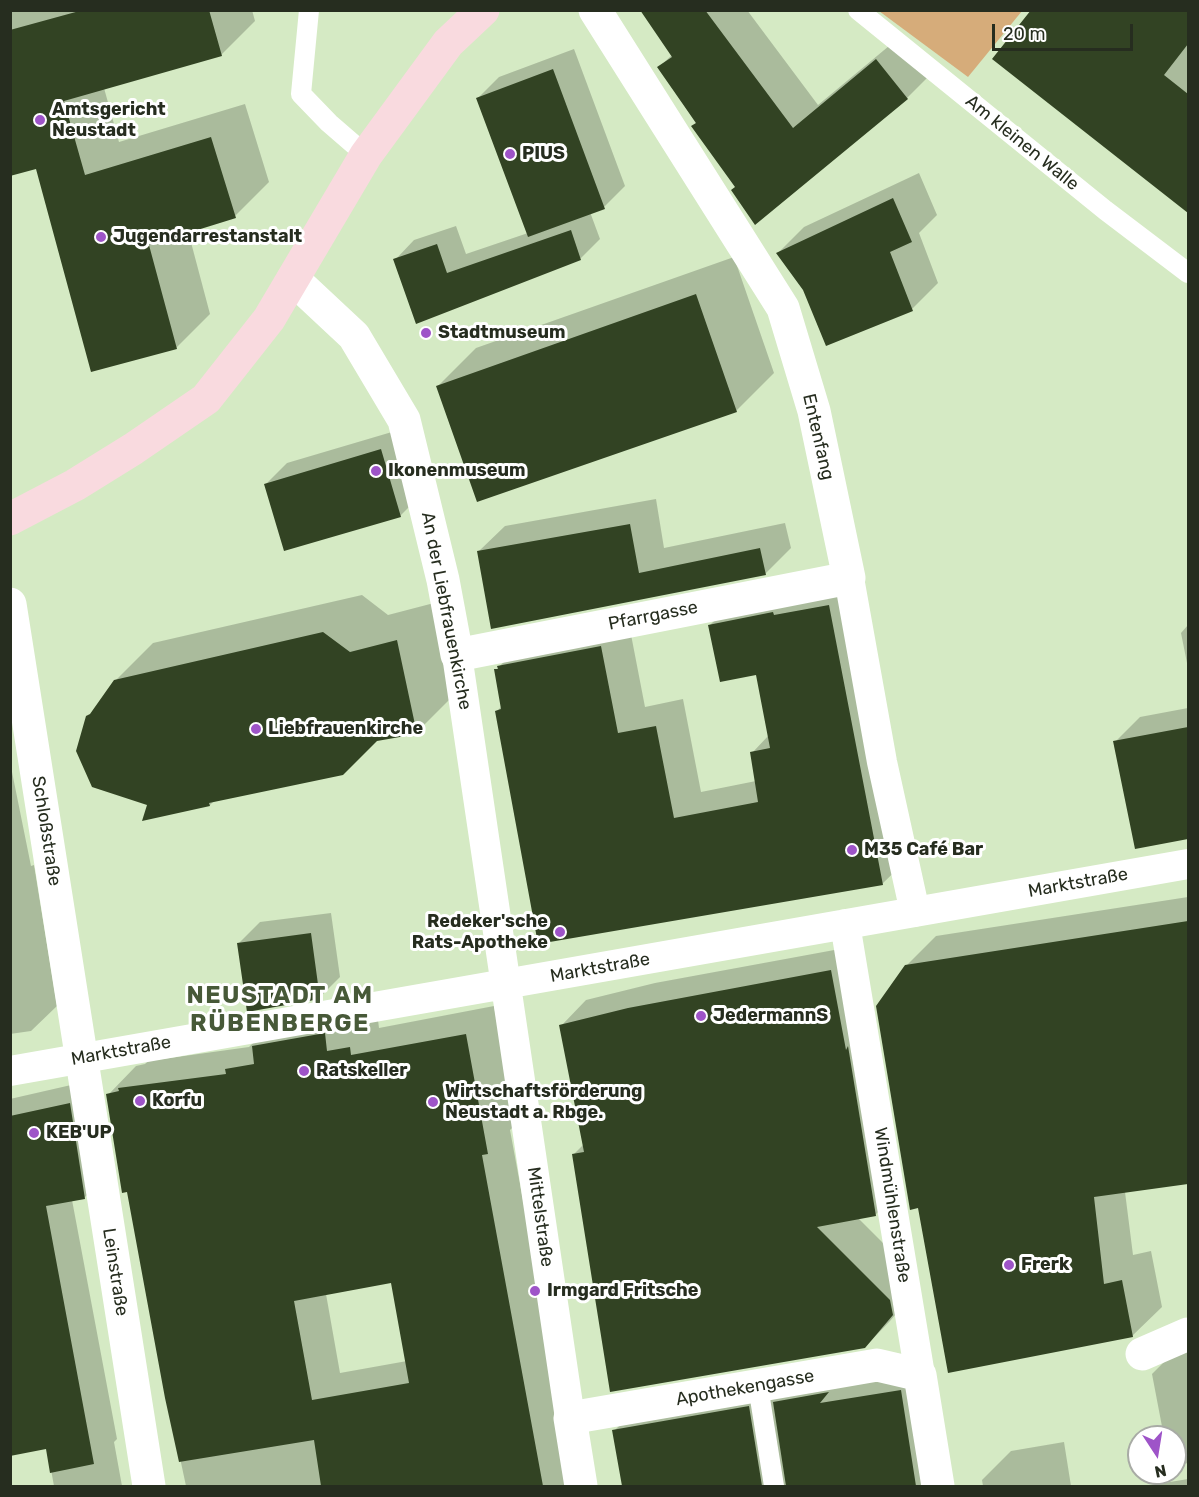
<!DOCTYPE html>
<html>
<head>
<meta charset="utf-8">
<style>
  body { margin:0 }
  #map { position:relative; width:1199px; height:1497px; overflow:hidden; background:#d5eac4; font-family:Rubik,sans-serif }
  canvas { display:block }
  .frame { position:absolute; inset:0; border:12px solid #262d1f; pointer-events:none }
  .north { position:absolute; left:1127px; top:1425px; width:60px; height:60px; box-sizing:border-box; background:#fff; border:2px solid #a8aba5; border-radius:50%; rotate:168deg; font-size:16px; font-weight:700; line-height:24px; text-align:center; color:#262d1f }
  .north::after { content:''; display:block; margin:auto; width:21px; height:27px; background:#9e54c8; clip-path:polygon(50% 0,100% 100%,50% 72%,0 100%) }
  .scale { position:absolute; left:992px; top:24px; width:141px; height:27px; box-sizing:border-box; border:3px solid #262d1f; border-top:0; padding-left:8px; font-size:18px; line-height:21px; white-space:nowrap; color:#262d1f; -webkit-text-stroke:4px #fff; paint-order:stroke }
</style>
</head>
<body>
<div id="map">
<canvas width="1199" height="1497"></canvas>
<div class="frame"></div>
<div class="north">N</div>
<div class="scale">20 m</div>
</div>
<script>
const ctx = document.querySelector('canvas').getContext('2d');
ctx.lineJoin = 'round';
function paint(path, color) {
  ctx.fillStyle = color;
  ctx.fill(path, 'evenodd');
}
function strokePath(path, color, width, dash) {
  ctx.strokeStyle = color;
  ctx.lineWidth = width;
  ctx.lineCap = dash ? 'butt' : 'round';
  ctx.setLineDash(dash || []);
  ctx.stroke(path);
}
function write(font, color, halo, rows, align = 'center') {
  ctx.font = font + ' Rubik,sans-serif';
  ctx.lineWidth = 6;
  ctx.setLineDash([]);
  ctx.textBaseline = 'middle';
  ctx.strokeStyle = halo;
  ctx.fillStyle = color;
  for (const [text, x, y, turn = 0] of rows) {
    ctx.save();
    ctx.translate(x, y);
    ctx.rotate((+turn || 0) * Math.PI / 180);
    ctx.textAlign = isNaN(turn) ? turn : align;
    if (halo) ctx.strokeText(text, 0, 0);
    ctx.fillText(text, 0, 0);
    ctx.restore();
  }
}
paint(new Path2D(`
  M879,11H1022L968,77Z`), '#d6ac7a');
paint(new Path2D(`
  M10,10H252L255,21L221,55L104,88L119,142L245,104L269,182L235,216L188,231L210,314L176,348L38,167L10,174Z
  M642,10H747L818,105L901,36L931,74L907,98L737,186L659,67L672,55Z
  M1033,10H1188V211L995,59Z
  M574,49L625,186L604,207L590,212L600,239L581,258L417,322L395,260L414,240L456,226L466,254L528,233L478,98L499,77Z
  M919,173L937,215L919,233L938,283L912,309L805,289L778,253L804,227Z
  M734,257L774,373L736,411L438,386L476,348Z
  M402,429L421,495L400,516L266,484L287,463Z
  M656,499L664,548L785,523L791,548L765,574L492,627L479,551L505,526Z
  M856,578L910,857L882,884L539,942L497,711L502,706L496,670L526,639L628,619L645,707L683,699L701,792L756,781L752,753L769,735L757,674L710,625L737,598Z
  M362,595L388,615L434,603L454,695L417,732L376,740L214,801L210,805L149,804L96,709L115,681L153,643Z
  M1188,625V668L1181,633Z
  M1188,708V837L1136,848L1115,742L1140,717Z
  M10,762L31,866L34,865L57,1006L31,1031L10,1034Z
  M1188,897V1183L1125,1192L1133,1255L1151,1251L1162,1307L1132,1336L906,966L936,936Z
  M331,913L340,977L319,998L239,943L260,922Z
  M856,946L901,1190L875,1215L858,1218L915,1275L917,1289L890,1321L865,1347L573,1155L584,1144L561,1026L586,1000L655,983Z
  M494,1006L516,1124L510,1130L576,1486H186L167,1397L129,1190L108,1095L136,1066L145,1064L148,1061L249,1047L255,1041L378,1020L379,1028ZM392,1281L407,1361L340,1373L326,1294Z
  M93,1080L107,1175L84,1198L72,1200L117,1439L114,1442L122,1486H54L47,1448L10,1455V1099Z
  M1188,1345V1463L1175,1466V1437H1164L1152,1374L1179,1347Z
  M929,1362L949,1486H624L614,1431L643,1402Z
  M1064,1442L1071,1486H983L982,1480L1011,1451Z
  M1188,1479V1486H1146Z`), '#0003');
paint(new Path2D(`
  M83,10H209L222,56L64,101L85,175L211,137L236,218L149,245L177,349L91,372L36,169L10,176V30Z
  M640,10H705L793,128L876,59L908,99L755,225L731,190L735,187L691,126L696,123L657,67L672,57Z
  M1031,10H1188V44L1164,75L1188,94V213L992,59Z
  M553,69L605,209L528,237L476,98Z
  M893,198L912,242L890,252L913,311L826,346L803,290L776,253Z
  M571,230L581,260L416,324L393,259L437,244L447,273Z
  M696,294L737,412L477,502L436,386Z
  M381,449L401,517L284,551L264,484Z
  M630,524L639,573L760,548L766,575L491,629L477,551Z
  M829,605L883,885L538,944L495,711L501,709L494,669H498L497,666L601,646L618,733L656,726L674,818L758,802L750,752L770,748L756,675L720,682L708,625L773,612L774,615Z
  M323,632L350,652L397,640L417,734L377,741L343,775L209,803L210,806L142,821L147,805L92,787L76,751L86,716L90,714L114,680Z
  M1188,727V839L1135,849L1113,741Z
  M1188,921V1184L1094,1197L1104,1284L1122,1280L1133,1337L948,1373L918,1208L910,1210L876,1006L905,965Z
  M311,933L320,999L247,1012L237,943Z
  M831,970L846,1050L848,1046L876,1216L817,1227L890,1300L893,1315L865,1348L610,1392L572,1154L584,1152L559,1025L628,1008Z
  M325,1033L327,1051L350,1047L351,1055L466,1034L488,1154L482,1155L543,1486H321L314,1440L179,1462L165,1398L127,1192L122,1193L106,1094L119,1091L118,1088L226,1074L225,1069L254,1064L252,1046ZM391,1283L409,1383L312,1400L294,1301Z
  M70,1103L85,1199L46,1206L94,1464L50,1473L46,1449L10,1456V1116Z
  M901,1390L916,1486H786L773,1402L829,1392L820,1403Z
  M749,1406L762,1486H622L612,1430Z`), '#324323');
strokePath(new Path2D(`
  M309,10L301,94L329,123L366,155
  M858,10L1105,210L1188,273
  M758,1386L774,1486`), '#fff', 20);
strokePath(new Path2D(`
  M849,578L882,762L915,912
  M457,655L570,1418
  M845,924L920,1375
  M10,1071L1188,864`), '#fff', 30);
strokePath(new Path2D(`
  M293,279L354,336L404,420L443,580L457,655L849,578L814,411L783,308L595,10
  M10,604L149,1486
  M1142,1354L1188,1334
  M581,1486L570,1418L877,1365L920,1375L938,1486`), '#fff', 33);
strokePath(new Path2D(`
  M10,519L75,485L133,449L206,399L269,319L366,155L448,43L483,10`), '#f9dadf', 33);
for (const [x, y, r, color] of [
  [40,120,6,"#9e54c8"],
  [510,154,6,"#9e54c8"],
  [101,237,6,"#9e54c8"],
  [426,333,6,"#9e54c8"],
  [376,471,6,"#9e54c8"],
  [256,729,6,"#9e54c8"],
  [852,850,6,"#9e54c8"],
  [560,932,6,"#9e54c8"],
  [701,1016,6,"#9e54c8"],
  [304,1071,6,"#9e54c8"],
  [140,1101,6,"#9e54c8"],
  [433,1102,6,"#9e54c8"],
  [34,1133,6,"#9e54c8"],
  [1009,1265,6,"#9e54c8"],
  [535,1291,6,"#9e54c8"]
]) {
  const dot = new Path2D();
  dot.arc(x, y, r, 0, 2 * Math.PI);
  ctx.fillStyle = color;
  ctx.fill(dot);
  strokePath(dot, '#fff', 2);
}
write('bold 18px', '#262d1f', '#fff', [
  ["Amtsgericht",52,110],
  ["Neustadt",52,131],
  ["PIUS",522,154],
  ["Jugendarrestanstalt",113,237],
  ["Stadtmuseum",438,333],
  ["Ikonenmuseum",388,471],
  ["Liebfrauenkirche",268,729],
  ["M35 Café Bar",864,850],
  ["Redeker'sche",548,922,"right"],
  ["Rats-Apotheke",548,943,"right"],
  ["JedermannS",713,1016],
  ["Ratskeller",316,1071],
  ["Wirtschaftsförderung",445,1092],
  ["Neustadt a. Rbge.",445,1113],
  ["Korfu",152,1101],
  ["KEB'UP",46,1133],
  ["Frerk",1021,1265],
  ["Irmgard Fritsche",547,1291]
], 'left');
write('18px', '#262d1f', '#fff', [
  ["Am kleinen Walle",1022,143,39],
  ["Entenfang",818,437,77],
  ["An der Liebfrauenkirche",446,611,79],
  ["Pfarrgasse",653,616,-11],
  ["Schloßstraße",46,831,81],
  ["Marktstraße",1078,883,-10],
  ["Marktstraße",600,968,-10],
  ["Marktstraße",121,1051,-10],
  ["Windmühlenstraße",892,1205,81],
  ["Mittelstraße",540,1217,82],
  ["Leinstraße",115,1272,81],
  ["Apothekengasse",745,1388,-10]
]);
ctx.letterSpacing = '1.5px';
write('bold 24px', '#475938', '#fff', [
  ["NEUSTADT AM",280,996],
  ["RÜBENBERGE",280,1024]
]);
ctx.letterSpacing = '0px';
</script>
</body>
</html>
